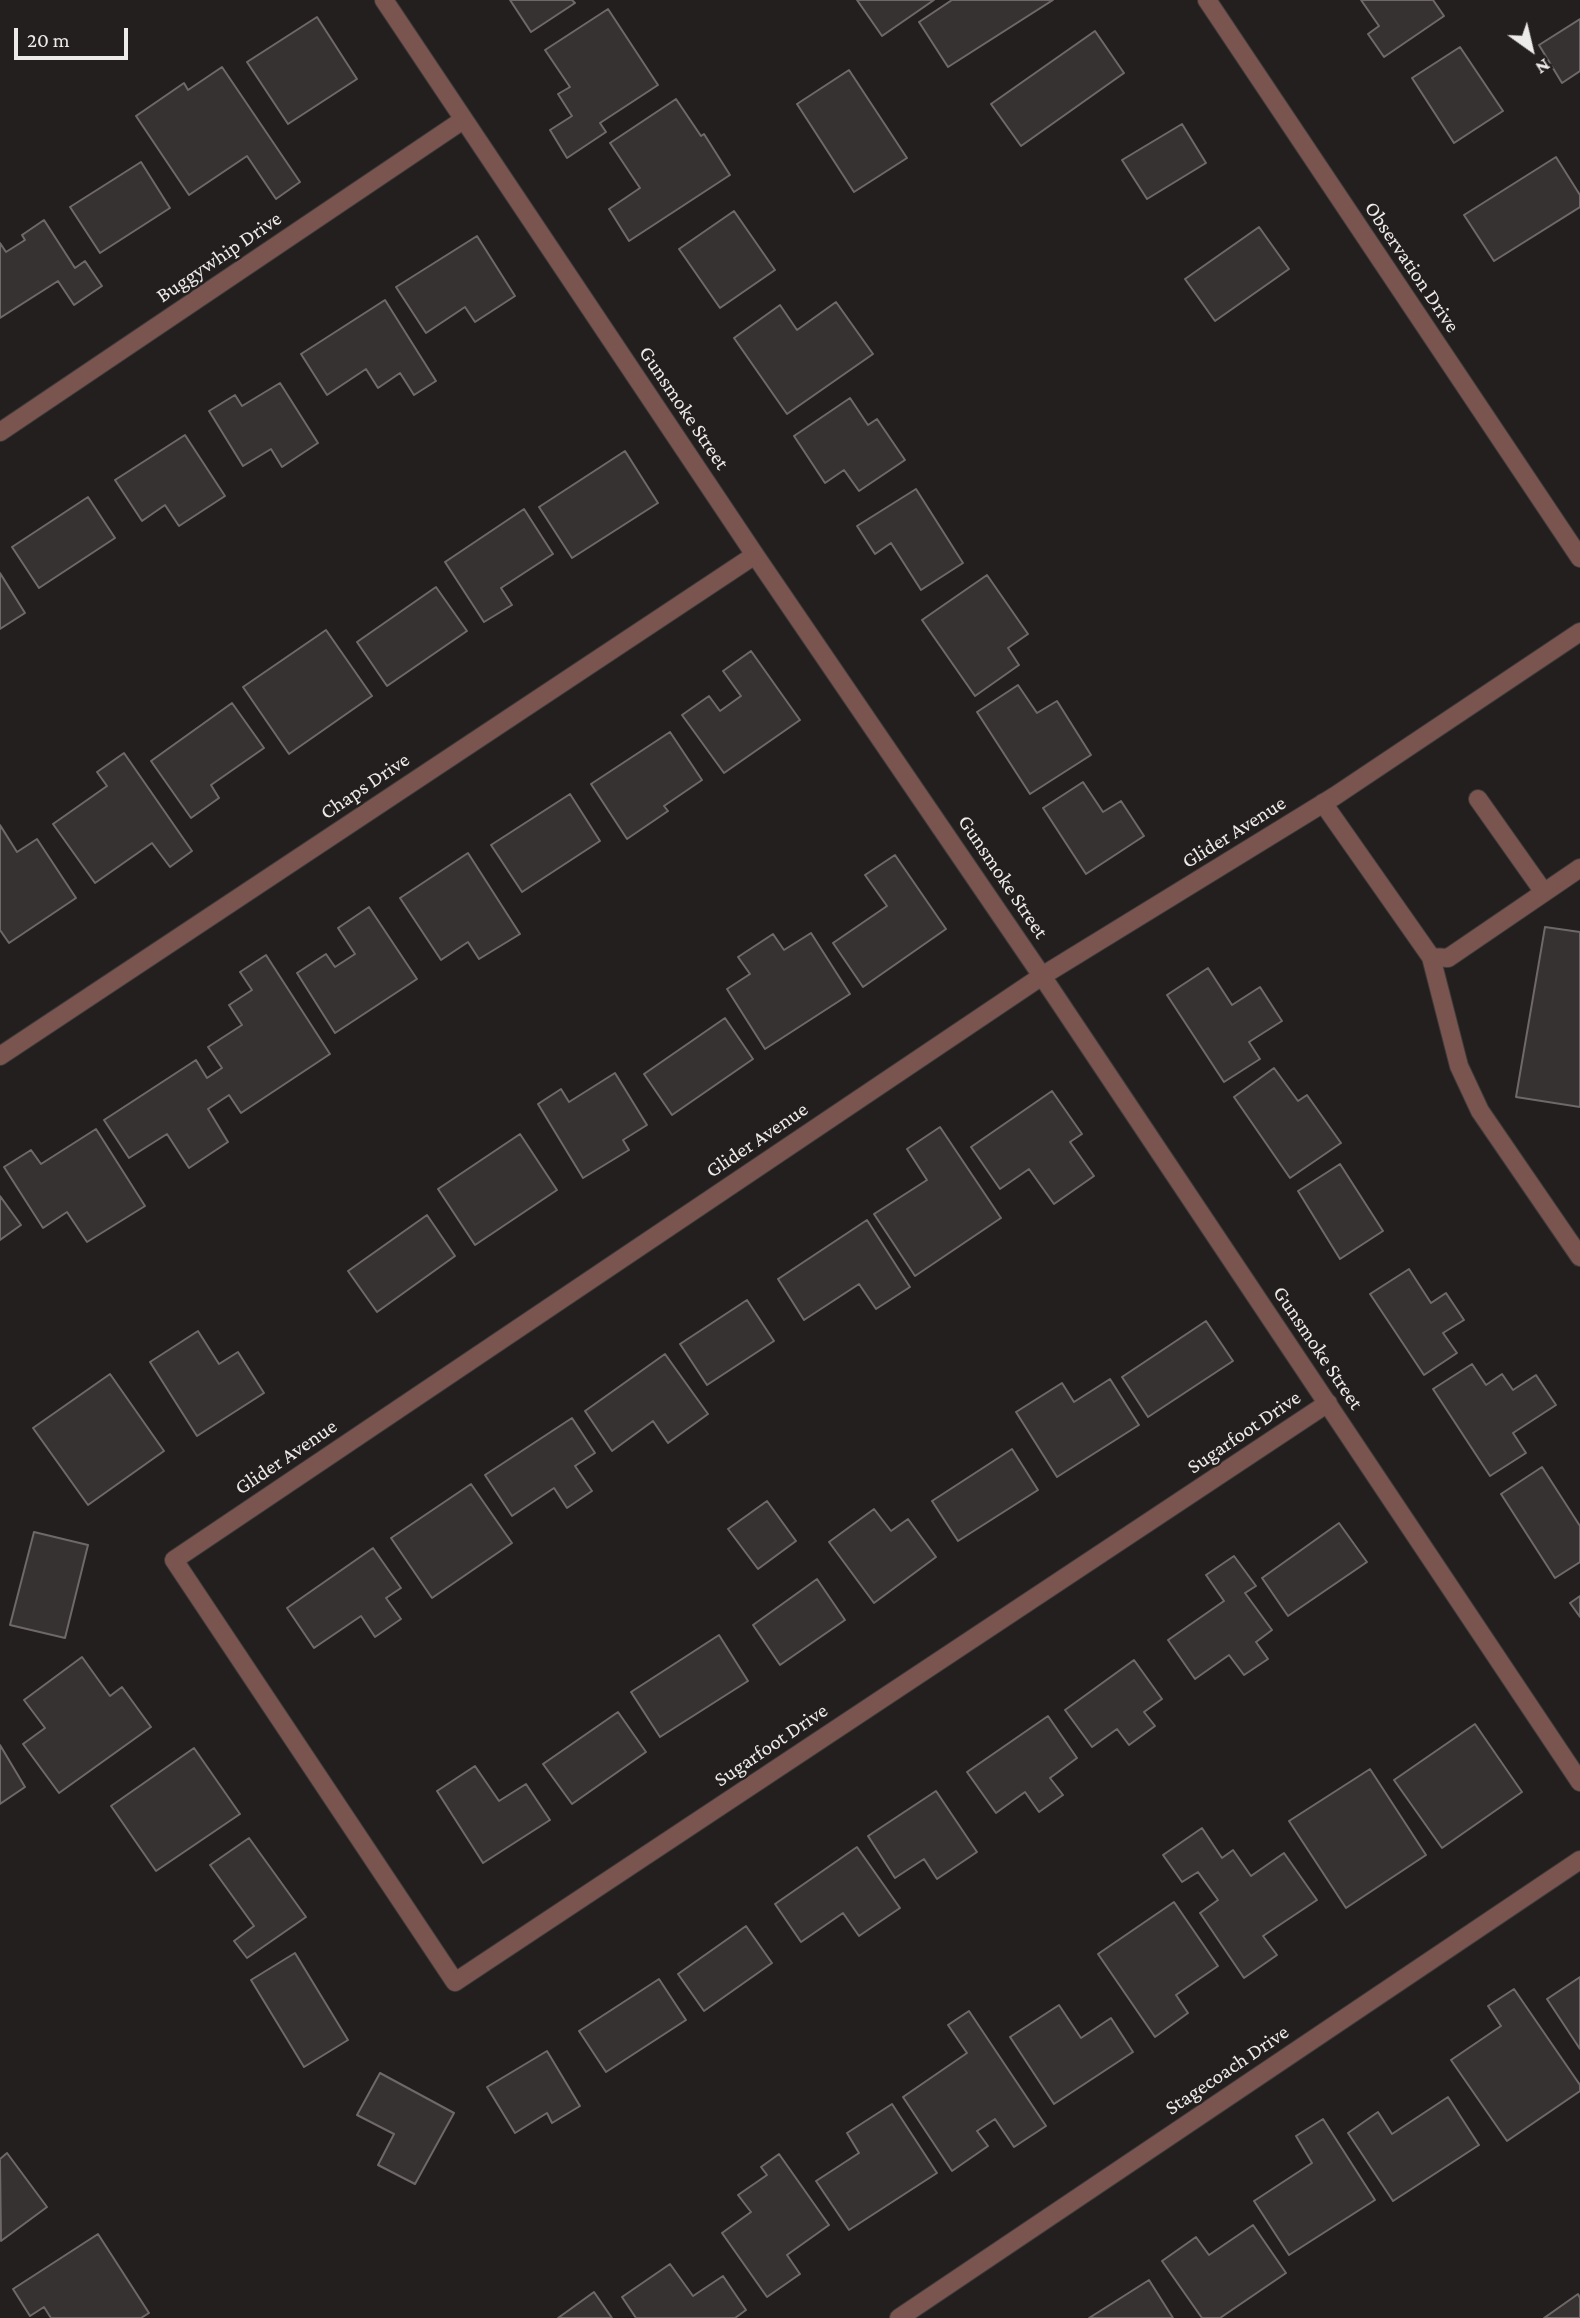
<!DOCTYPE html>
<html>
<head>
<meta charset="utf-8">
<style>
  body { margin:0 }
  #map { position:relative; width:1580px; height:2318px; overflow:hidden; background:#231f1e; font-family:"Crimson Pro",serif }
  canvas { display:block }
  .north { position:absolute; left:1496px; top:14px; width:70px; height:70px; -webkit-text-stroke:5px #231f1e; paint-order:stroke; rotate:146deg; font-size:19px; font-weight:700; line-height:28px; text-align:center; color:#edeaea }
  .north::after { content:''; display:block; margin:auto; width:24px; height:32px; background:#edeaea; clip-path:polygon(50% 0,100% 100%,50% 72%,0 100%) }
  .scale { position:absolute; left:14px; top:28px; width:114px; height:32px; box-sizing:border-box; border:4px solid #edeaea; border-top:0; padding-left:9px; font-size:21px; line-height:24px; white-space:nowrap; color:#edeaea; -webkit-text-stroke:5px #231f1e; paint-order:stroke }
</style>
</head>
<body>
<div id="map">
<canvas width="1580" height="2318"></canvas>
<div class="north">N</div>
<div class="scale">20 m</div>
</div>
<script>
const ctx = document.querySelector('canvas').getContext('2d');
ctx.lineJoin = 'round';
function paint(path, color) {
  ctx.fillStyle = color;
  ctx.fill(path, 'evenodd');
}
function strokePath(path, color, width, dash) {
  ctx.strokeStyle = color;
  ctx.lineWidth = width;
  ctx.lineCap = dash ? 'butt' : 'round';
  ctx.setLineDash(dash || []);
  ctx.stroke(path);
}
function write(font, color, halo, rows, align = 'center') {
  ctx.font = font + ' "Crimson Pro",serif';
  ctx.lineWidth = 5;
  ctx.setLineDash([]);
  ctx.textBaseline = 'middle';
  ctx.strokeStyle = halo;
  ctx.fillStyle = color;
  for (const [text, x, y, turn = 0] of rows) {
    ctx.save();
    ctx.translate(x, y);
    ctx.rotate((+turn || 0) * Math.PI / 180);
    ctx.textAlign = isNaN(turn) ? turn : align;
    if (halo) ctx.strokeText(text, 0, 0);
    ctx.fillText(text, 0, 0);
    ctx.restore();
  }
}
const building = new Path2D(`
  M510,0H572L575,3L531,32Z
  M857,0H934L882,36Z
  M952,0H1053L948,67L919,22Z
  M1361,0H1433L1444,16L1384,57L1368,34L1379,26Z
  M608,9L658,85L600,123L606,132L567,158L550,130L572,116L558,94L570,87L545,50Z
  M317,17L357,79L288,124L247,62Z
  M1580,19V71L1562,83L1539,45Z
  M1095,31L1124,73L1021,146L991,104Z
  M1460,47L1503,111L1454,143L1412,78Z
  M222,67L300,182L276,199L247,156L189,195L136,116L184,83L188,90Z
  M849,70L907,158L854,192L797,104Z
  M676,99L701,136L704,134L730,175L629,241L609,209L640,188L610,143Z
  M1182,124L1206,163L1147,199L1122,160Z
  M1556,157L1580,195V207L1494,261L1464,215Z
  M141,162L170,208L100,253L70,207Z
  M734,211L775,270L720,308L679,249Z
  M44,220L75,268L85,261L102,286L74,305L58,281L0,318V243L6,252L25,240L22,235Z
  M1259,227L1289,269L1215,321L1185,279Z
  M477,236L515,296L475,322L465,307L426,333L396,287Z
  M385,300L436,381L414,395L400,373L378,388L366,369L327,395L301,354Z
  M836,302L873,354L787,414L734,338L780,305L797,330Z
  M280,383L318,443L282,467L271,449L243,466L209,411L235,395L242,406Z
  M850,398L868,425L877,419L905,460L859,491L844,470L825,483L794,436Z
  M185,435L225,496L179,526L165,505L142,521L115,480Z
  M625,451L658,503L572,558L539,507Z
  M916,489L963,563L921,590L891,543L875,554L857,526Z
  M88,497L115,538L39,588L12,547Z
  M524,509L553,554L501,588L512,605L484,622L445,562Z
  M0,573L25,613L0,629Z
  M987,575L1028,634L1008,648L1019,665L975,696L922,620Z
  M436,587L467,631L387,686L357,642Z
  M326,630L372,696L289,754L243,687Z
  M751,651L800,720L724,773L682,715L709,696L720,711L741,696L723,671Z
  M1018,685L1037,713L1057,701L1091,755L1030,794L977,712Z
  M232,703L264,748L211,785L219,798L191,818L151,761Z
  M670,732L702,780L664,806L668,811L627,839L591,784Z
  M124,753L192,851L170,867L152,843L95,883L53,824L107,786L97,772Z
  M1083,782L1103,812L1121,801L1144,836L1086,874L1043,808Z
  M570,794L600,841L522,892L491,845Z
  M0,825L17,852L37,839L76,898L9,943L0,930Z
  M468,853L520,934L479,959L468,942L441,960L400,898Z
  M895,855L946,929L863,987L833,943L887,906L865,875Z
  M369,907L417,979L335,1033L297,973L326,954L335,967L355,954L338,928Z
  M1545,927L1580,932V1107L1516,1097Z
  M811,933L850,994L765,1049L727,989L750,974L738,957L773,934L784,950Z
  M266,955L330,1054L241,1113L229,1095L208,1109L228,1142L189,1168L167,1134L129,1158L104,1120L196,1060L207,1078L222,1068L208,1047L242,1025L229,1005L252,990L240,972Z
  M1208,968L1232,1005L1260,987L1282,1021L1249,1042L1260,1059L1224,1082L1167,995Z
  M725,1018L753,1059L672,1115L644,1074Z
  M1274,1068L1298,1101L1307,1095L1341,1143L1290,1178L1234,1097Z
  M615,1073L647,1125L623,1140L629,1150L583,1178L538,1104L561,1089L569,1102Z
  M1052,1091L1082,1134L1070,1142L1094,1176L1054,1204L1029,1169L1000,1189L971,1147Z
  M940,1127L1001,1218L915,1276L874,1214L927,1180L907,1149Z
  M96,1129L145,1206L87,1242L67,1212L43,1228L4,1167L31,1150L41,1164Z
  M520,1134L557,1190L475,1245L438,1189Z
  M1340,1164L1383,1231L1340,1259L1298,1191Z
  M0,1196L21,1225L0,1240Z
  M427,1215L455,1256L377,1312L348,1271Z
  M867,1220L910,1287L876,1309L859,1284L804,1320L778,1279Z
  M1409,1269L1431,1303L1446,1293L1464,1320L1443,1333L1457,1353L1424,1375L1370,1294Z
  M747,1300L774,1341L707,1385L680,1344Z
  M1206,1321L1233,1361L1148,1417L1122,1377Z
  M198,1331L219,1364L238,1352L264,1393L197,1436L150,1362Z
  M665,1354L708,1414L668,1443L653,1421L612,1451L585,1411Z
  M1472,1364L1486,1385L1502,1374L1513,1390L1536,1375L1556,1405L1513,1433L1526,1453L1490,1476L1433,1389Z
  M110,1374L164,1451L88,1505L33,1428Z
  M1110,1379L1139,1425L1057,1477L1016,1412L1062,1383L1074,1402Z
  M572,1418L595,1453L575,1466L592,1491L567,1508L554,1488L512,1516L485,1475Z
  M1012,1449L1038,1490L958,1541L932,1501Z
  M1542,1467L1580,1526V1562L1555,1578L1501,1494Z
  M471,1484L512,1543L432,1598L391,1538Z
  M767,1501L796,1541L758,1569L728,1529Z
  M874,1509L891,1531L908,1519L936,1557L874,1603L829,1542Z
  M1339,1523L1367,1562L1288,1616L1262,1578Z
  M34,1532L88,1545L65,1638L10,1625Z
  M373,1548L401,1588L386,1598L401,1619L375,1637L361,1616L314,1648L287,1608Z
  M1234,1556L1256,1586L1245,1593L1272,1630L1256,1642L1268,1659L1244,1675L1229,1655L1195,1679L1168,1640L1224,1601L1206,1575Z
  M817,1579L845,1620L780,1665L753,1625Z
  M1580,1596V1617L1570,1603Z
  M719,1635L748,1681L660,1737L631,1692Z
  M82,1657L110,1696L122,1687L151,1727L59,1793L23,1744L45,1728L24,1700Z
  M1134,1660L1162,1699L1144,1712L1155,1726L1129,1745L1117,1729L1092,1747L1065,1710Z
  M618,1712L646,1752L572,1804L543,1764Z
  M1048,1716L1077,1758L1050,1778L1063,1795L1039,1812L1025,1792L996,1813L967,1772Z
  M1475,1724L1522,1792L1442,1848L1394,1780Z
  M0,1745L25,1787L0,1804Z
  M194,1748L240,1814L156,1871L111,1806Z
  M475,1766L499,1801L526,1784L550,1820L483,1863L437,1791Z
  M1370,1769L1426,1855L1346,1908L1289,1821Z
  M936,1791L977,1852L937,1879L924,1859L895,1878L868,1836Z
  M1202,1828L1222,1858L1233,1850L1251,1876L1284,1853L1317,1900L1263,1936L1277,1955L1244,1978L1200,1913L1218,1900L1198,1872L1182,1882L1163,1855Z
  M249,1838L306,1917L247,1958L234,1941L254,1926L210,1865Z
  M857,1847L900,1908L859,1936L843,1913L801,1942L775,1904Z
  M1174,1902L1218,1966L1176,1995L1188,2013L1155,2037L1098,1954Z
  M746,1926L772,1963L704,2011L678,1974Z
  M295,1953L348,2040L304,2067L251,1980Z
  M1580,1977V2049L1547,1999Z
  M659,1979L686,2020L606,2072L579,2031Z
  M1514,1989L1580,2085V2091L1507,2141L1451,2060L1501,2026L1488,2006Z
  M1059,2005L1081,2038L1111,2018L1133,2052L1054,2104L1010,2037Z
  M969,2011L1046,2126L1014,2147L995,2119L977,2131L988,2146L952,2171L903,2097L967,2053L948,2025Z
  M547,2051L580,2106L552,2123L547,2113L515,2133L487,2087Z
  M380,2073L454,2113L415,2184L378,2165L394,2134L357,2115Z
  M1448,2097L1479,2145L1393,2201L1348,2133L1378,2112L1392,2134Z
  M892,2104L937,2173L849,2230L816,2181L859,2153L847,2133Z
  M1323,2119L1375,2200L1289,2255L1254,2201L1312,2163L1296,2136Z
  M7,2153L47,2207L1,2241L0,2159Z
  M779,2154L829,2225L787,2255L800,2274L767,2297L722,2233L751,2212L738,2195L767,2175L761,2167Z
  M1253,2225L1286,2273L1220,2318H1202L1162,2261L1196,2237L1209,2255Z
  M98,2234L149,2313L141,2318H51L44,2307L30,2316L13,2289Z
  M670,2264L693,2296L723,2276L746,2310L735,2318H636L622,2297Z
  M1149,2280L1173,2318H1089Z
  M594,2292L612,2318H558Z
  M1578,2294L1580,2298V2318H1544Z`);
paint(building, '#373232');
strokePath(building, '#6e6968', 2);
const service = new Path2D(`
  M1478,799L1543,891
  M1323,803L1431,957L1448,958L1580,868
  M1431,957L1459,1066L1480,1111L1580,1257`);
const minor = new Path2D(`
  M384,0L755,555L1042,976L1580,1782
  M1207,0L1580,558
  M0,432L463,120
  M0,1056L755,555
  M1328,1403L455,1982L174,1560L1042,976L1335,796L1580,632
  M899,2318L1580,1860`);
strokePath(service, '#3f3b3b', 20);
strokePath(minor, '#3f3b3b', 20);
strokePath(service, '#7a554f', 18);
strokePath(minor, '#7a554f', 18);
write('21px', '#edeaea', '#231f1e', [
  ["Buggywhip Drive",219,257,-34],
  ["Observation Drive",1412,267,56],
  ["Gunsmoke Street",684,408,56],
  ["Chaps Drive",365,786,-34],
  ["Glider Avenue",1234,832,-32],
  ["Gunsmoke Street",1003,877,56],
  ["Glider Avenue",757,1140,-34],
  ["Gunsmoke Street",1318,1348,56],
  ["Sugarfoot Drive",1244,1432,-34],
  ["Glider Avenue",286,1457,-34],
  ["Sugarfoot Drive",771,1745,-34],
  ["Stagecoach Drive",1227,2070,-34]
]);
</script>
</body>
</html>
